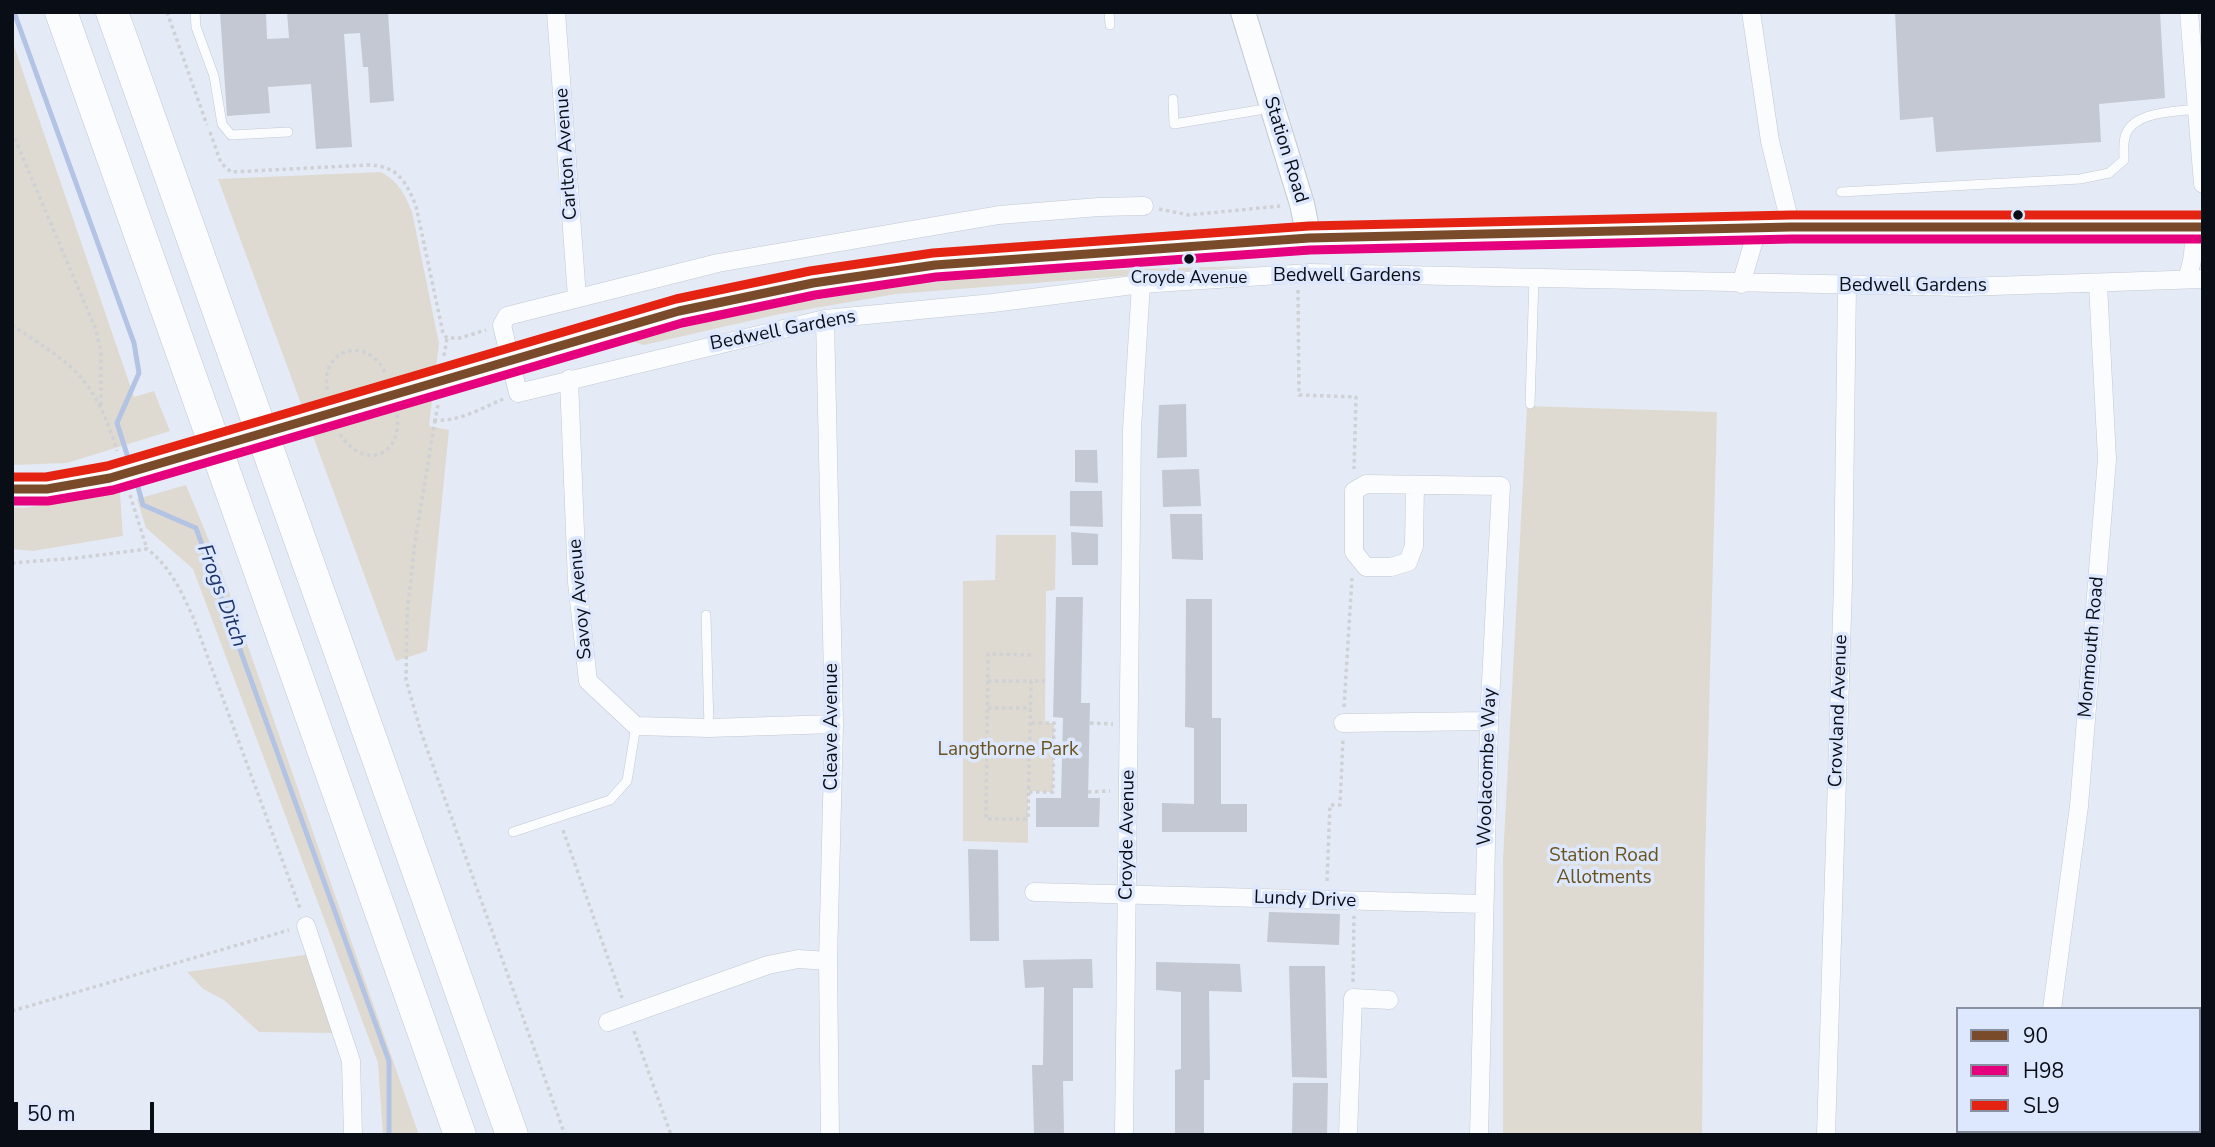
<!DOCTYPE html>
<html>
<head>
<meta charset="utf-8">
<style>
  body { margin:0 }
  #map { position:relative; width:2215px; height:1147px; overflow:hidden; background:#e5ebf6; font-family:"Nunito Sans",sans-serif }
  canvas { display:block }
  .frame { position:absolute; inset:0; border:14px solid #090d16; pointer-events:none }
  .legend { position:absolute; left:1956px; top:1007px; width:245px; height:126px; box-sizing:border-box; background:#dde8fe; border:2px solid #8890a1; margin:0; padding:9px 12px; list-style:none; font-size:21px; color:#090d16 }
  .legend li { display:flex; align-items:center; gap:14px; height:35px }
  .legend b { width:35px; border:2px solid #8890a1 }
  .scale { position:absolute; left:14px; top:1102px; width:140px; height:32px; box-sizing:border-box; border:4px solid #090d16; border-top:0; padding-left:9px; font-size:21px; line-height:24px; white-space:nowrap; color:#090d16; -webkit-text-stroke:5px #dde8fe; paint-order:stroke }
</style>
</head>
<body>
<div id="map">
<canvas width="2215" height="1147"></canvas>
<div class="frame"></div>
<ul class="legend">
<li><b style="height:9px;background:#7a4b2a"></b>90</li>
<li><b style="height:9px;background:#e5007d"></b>H98</li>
<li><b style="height:9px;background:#e42313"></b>SL9</li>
</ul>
<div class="scale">50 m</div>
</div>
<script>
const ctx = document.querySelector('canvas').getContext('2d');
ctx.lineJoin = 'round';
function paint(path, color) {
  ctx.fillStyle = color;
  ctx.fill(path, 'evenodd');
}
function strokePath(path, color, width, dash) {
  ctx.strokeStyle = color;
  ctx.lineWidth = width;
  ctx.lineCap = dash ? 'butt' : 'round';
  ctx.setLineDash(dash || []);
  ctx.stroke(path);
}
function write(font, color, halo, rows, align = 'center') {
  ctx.font = font + ' "Nunito Sans",sans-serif';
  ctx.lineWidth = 7;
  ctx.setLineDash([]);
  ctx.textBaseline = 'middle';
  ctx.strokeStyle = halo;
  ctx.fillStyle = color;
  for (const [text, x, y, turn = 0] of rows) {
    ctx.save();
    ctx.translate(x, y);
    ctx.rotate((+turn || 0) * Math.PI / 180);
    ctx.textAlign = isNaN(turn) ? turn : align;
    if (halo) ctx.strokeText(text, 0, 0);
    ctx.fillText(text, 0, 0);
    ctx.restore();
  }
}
paint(new Path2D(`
  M12,40L134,397L154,391L170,431L67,463L12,465Z
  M381,172C398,181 405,194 412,212L439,343L429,426L449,430L427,651L396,661L218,179Z
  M1251,266L896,294L775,315L644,345L631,341C732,315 835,293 938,282C1042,270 1147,269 1251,266Z
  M1527,406L1717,412L1705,863L1702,1135H1503V859Z
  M186,485L222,572L419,1135H383L378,1063L193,569L146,528L137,499Z
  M120,493L123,536L33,551L12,549V507L24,508Z
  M996,535H1056L1055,590L1046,591L1045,723H1054L1053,792L1028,791V843L963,841V581L995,580Z
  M311,954L333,1033L259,1032L224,1000L203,989L187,972Z`), '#dfdad1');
strokePath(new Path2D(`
  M14,12L134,343L139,373L117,423L130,464
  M136,480L143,505L196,528L389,1061V1135`), '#b3c3e4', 5);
paint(new Path2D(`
  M220,12H266L267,39L289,38L287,12H388L394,101L370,103L368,67H363L360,33L344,34L352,147L316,149L311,84L268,87L270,113L227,116Z
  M1895,12H2160L2165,98L2099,104L2101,142L1936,152L1933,117L1900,120Z
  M1186,404L1187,457L1157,458L1159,405Z
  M1075,450H1097L1098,483L1075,482Z
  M1199,469L1201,506L1163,507L1162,470Z
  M1070,491H1102L1103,527L1070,526Z
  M1170,514H1202L1203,560L1172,559Z
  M1071,532L1098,534V565H1072Z
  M1056,597H1083L1081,703H1090L1088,798H1100L1099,827H1036V798H1061L1063,718L1053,717Z
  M1186,599H1212V718H1221V804H1247V832H1162V803L1194,804V728L1185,727Z
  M968,849L998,850L999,941H970Z
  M1269,912L1340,914L1339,945L1267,942Z
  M1092,959L1093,988H1073V1081H1063L1064,1135H1034L1032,1065H1043L1044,987L1025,988L1023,960Z
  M1156,962L1240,964L1242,992L1209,991L1210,1080H1204V1135H1175V1070L1181,1069V992L1156,990Z
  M1289,966H1325L1327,1078L1292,1077Z
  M1293,1083H1328L1327,1135H1292Z`), '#c3c8d2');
const lane = new Path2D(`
  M195,12L196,27L214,76L222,124L231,135L288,132
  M1109,12L1110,25
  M1173,99L1174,124L1271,108
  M1841,192L2080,179L2109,173L2124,160C2124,153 2123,144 2125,137C2132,111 2175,112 2196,109
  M1530,404L1534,278
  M706,615L709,728
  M513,832L610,800L627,781L636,726`);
const street = new Path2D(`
  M556,12L577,297
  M1751,12L1770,141L1791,227
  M2189,12L2203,184
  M1144,206L1099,207L999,215L718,263L507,316L502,325L518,393L825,319L993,303L1141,284L1309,273L1963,287L2203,279
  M2186,279C2194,263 2194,245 2194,227
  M1741,284L1758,227
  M825,319L834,724L828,961L830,1135
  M569,379L577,582L588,681L636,726L709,728L834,724
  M1415,485L1414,546L1408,562L1391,567H1366L1354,552V491L1366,484L1501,486L1489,721L1479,1135
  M1343,723L1489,721
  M1034,892L1483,904
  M306,926L351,1061L353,1135
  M2052,1009L2079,806L2107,459L2098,284
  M608,1022L768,965L798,959L828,961
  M1124,1135L1132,429L1141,284
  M1348,1135L1353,998L1389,1000
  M1826,1135L1843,583L1847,286
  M2036,1135V1131`);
const secondary = new Path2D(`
  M1243,12L1302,204L1309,238`);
const primary = new Path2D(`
  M626,325L737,298L882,272L994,259L1278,239L1791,227H2203
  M12,489H47L110,478`);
const highway = new Path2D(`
  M61,12L460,1135
  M112,12L512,1135`);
strokePath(lane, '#c2c8d1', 10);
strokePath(street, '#c2c8d1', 19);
strokePath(secondary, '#c2c8d1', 26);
strokePath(primary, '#c2c8d1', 30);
strokePath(highway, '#c2c8d1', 33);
strokePath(new Path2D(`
  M167,12L207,125
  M12,132L96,330L101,353V407
  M210,132L221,163L231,172L367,165C397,165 406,181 416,206L443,333L447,338H460L486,330
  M1159,209L1189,215L1280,206
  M1298,290L1299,395L1356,397L1354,469
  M12,325C32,339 56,353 74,370C97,392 108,422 117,451
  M444,356L447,338
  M327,390C327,384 326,378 327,373C335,343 373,343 385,373
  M438,405L435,420C459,422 482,408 503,399
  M435,420L415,542L407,613L406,680L421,732L565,1135
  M340,434C363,471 403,457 397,414
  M130,495L147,549
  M12,563L76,558L147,549C170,566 181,591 193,617L301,911
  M1031,655L988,654L986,819H1028L1031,681H1045
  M988,681H1031
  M1344,707L1352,578
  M988,708H1031
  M1090,723L1113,724
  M1029,792H1053L1054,723H1031
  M1088,792L1110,791
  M563,830L622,998
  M1327,881L1330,805H1340L1343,739
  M1353,982L1354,916
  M12,1011L289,930
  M634,1031L671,1135`), '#cfd1d4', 3.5, [3.5, 3.5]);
strokePath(lane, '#fbfcfe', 9);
strokePath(street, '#fbfcfe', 18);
strokePath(secondary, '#fbfcfe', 24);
strokePath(primary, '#fbfcfe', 28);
strokePath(highway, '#fbfcfe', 32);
const primaryBridge = new Path2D(`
  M110,478L626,325`);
strokePath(primaryBridge, '#c2c8d1', 30, []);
strokePath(primaryBridge, '#fbfcfe', 28);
strokePath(new Path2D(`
  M12,489H47L110,478L679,311L813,283L935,265L1309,238L1791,227H2203`), '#7a4b2a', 9);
strokePath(new Path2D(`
  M12,501H48L113,490L682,323L815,295L936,277L1310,250L1791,239H2203`), '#e5007d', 9);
strokePath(new Path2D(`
  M12,477H46L107,466L676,299L810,271L933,253L1309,226L1791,215H2203`), '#e42313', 9);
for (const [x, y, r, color] of [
  [2018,215,6,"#090d16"],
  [1189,259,6,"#090d16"]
]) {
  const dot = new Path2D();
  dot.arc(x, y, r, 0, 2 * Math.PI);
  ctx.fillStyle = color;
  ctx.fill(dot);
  strokePath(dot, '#dde8fe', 2.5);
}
write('17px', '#090d16', '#dde8fe', [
  ["Croyde Avenue",1189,279]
]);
write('19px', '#090d16', '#dde8fe', [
  ["Station Road",1285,150,73],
  ["Carlton Avenue",567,154,-94],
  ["Bedwell Gardens",1347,276],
  ["Bedwell Gardens",1913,286],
  ["Bedwell Gardens",783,331,-11],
  ["Savoy Avenue",581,599,-95],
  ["Monmouth Road",2092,647,-85],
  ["Crowland Avenue",1839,711,-88],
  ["Cleave Avenue",832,727,-90],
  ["Woolacombe Way",1488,767,-88],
  ["Croyde Avenue",1128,835,-89],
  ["Lundy Drive",1305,900,2]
]);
write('19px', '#69521d', '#dde8fe', [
  ["Langthorne Park",1008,750],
  ["Station Road",1604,856],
  ["Allotments",1604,878]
]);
write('italic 21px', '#1d3266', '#dde8fe', [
  ["Frogs Ditch",221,596,70]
]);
</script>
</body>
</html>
